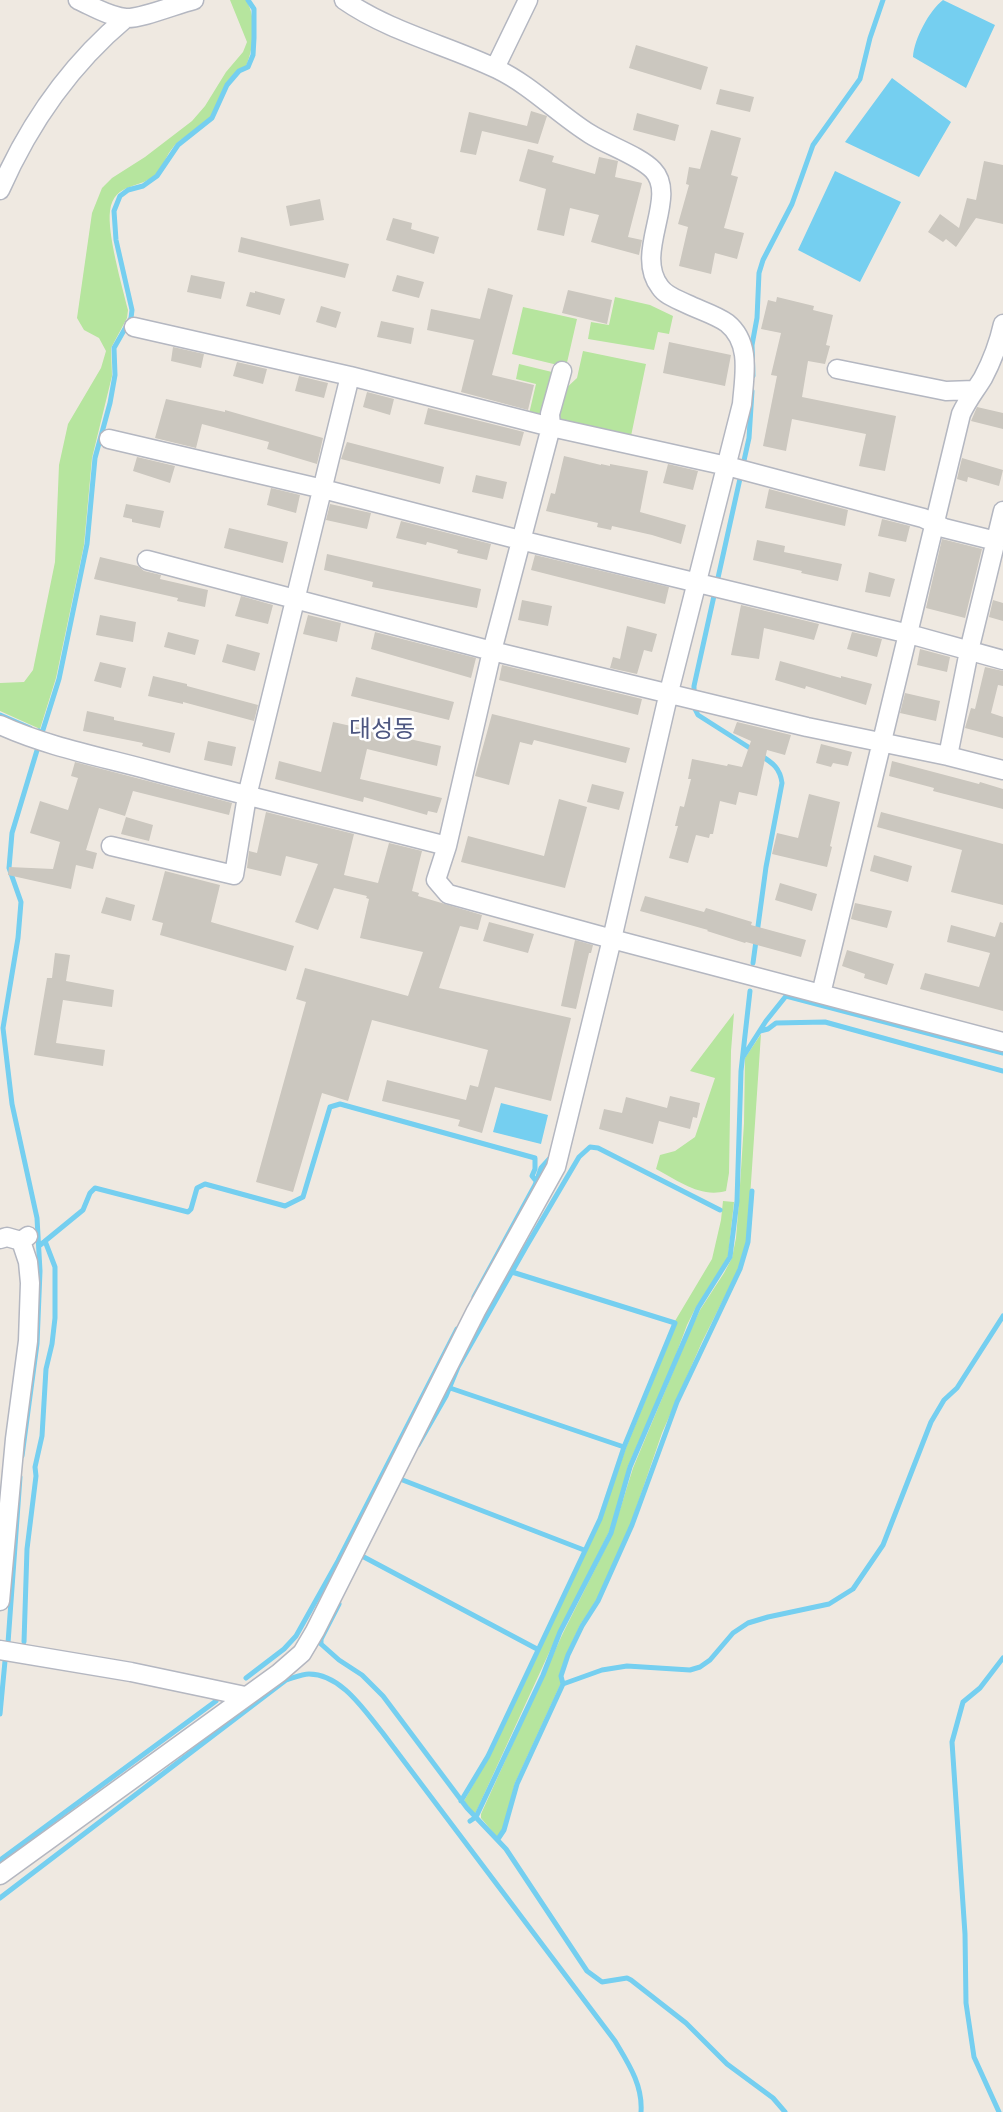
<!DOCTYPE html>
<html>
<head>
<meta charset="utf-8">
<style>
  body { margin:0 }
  canvas { display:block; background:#efe9e1 }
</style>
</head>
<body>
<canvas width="1003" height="2112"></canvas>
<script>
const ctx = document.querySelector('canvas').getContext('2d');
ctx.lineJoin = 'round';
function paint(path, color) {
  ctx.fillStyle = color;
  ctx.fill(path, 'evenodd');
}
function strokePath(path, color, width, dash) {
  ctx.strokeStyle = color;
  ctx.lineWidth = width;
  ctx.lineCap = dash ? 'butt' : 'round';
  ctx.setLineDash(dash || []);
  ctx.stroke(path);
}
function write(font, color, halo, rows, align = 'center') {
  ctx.font = font + ' Arial,"Noto Sans KR",sans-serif';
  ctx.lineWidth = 5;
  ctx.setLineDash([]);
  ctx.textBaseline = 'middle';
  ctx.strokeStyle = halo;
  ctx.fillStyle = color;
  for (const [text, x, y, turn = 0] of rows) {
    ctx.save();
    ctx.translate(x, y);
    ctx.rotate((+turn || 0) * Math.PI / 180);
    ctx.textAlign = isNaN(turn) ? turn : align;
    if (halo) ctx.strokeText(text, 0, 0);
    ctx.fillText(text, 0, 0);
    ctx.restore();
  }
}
paint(new Path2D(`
  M230,0H246C257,17 254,48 246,66C221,77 224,99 210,117C201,128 187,134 177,143C168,151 165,163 157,173C142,190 114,181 110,211C107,233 122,286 128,310L127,318L111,348L112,376L92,458L84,545L56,678L40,729L0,711V683L24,682L33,670L55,562L59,465L68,424L101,368L106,351L99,338L84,330L77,318L92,213L102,188L112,178L145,157L192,121L205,106L226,72L243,52L247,42Z
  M615,297L650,305L673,316L669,334L658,332L654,350L588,339L591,322L609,325Z
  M523,307L577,319L566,367L512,354Z
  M583,351L646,364L631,436L556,421L562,392L577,378Z
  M519,364L552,372L541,417L529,414L536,384L516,379Z
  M734,1013L731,1051L729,1173L726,1191C700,1198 679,1181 656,1169L660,1155L675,1151L695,1137L715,1078L690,1071Z
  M761,1034L747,1242L739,1268L702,1342L662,1433L631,1523L597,1599L580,1625L566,1655L560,1676L561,1683L515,1783L503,1829L497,1837L481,1818V1814L563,1633L612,1535L633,1468L691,1329L700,1310L724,1273L732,1258L736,1238L739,1201L744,1123L745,1058Z
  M723,1201L734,1202L728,1256L721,1271L696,1307L687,1325L671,1368L628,1466L618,1506L609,1532L559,1631L475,1814L464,1801L489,1757L601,1520L626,1448L677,1323L675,1321L712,1259L721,1220Z`), '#b6e59e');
paint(new Path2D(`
  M943,0L995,25L966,88L913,57C914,39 929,11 943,0Z
  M892,78L951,122L919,177L845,142Z
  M835,171L901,202L860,282L798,250Z
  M501,1103L548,1115L541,1144L493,1132Z`), '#75cff0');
strokePath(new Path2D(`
  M753,376L752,345L757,318L759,273L763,260L792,204L813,145L860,79L870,38L883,0
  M752,391L749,438L694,686V707L698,715L753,750
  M0,715L30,728
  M39,731L42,733L59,679L87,544L95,458L110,403L115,375L114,348L131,318L132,310L116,240L114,211L120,196L128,190L143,186L157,176L178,145L212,118L227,85L239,71L248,67L253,55L254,38V9L248,0
  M753,963L766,867L782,783C780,768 773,763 760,755
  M760,1031L768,1029L776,1023L825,1022L1003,1071
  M743,1057L766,1021L786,996L1003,1053
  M39,1246L83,1210L90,1193L95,1188L188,1212L191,1209L197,1188L205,1184L285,1206L303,1197L330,1107L340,1104L535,1158V1169L532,1176L536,1181
  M474,1297L535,1185L541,1168L551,1157
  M450,1388L624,1447
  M418,1445L446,1396L458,1367L526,1247L579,1157L590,1147L598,1148L720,1210
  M22,1456L37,1344L40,1271L37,1218L12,1104L3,1028L18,938L21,902L9,868L12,833L38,747
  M400,1479L584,1550
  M362,1556L537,1649
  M339,1604L321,1639V1644L339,1660L362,1675L383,1696L467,1808L506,1849L587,1971L602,1982L627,1978L631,1980L686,2023L727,2064L773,2098L785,2112
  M24,1642L27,1549L36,1476L35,1467L42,1436L46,1369L52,1344L55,1318V1267L45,1241
  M8,1643L20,1477
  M246,1678L284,1649L296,1636L338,1561L457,1329
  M563,1684L561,1676L568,1655L582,1626L598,1601L632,1525L677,1402L740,1269L748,1242L752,1191
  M0,1714L5,1661
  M461,1801L488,1756L600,1519L624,1447L675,1323L512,1272
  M470,1821L476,1817L543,1675L560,1632L611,1533L630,1467L690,1327L698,1308L730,1257L737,1201L741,1071L750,991
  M498,1839L504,1830L517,1784L563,1684L602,1670L627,1666L690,1670L700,1667L710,1660L733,1633L748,1623L768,1617L829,1604L853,1589L883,1545L931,1422L944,1400L957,1388L964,1377L1003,1316
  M0,1860L216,1701
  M0,1898L286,1680C293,1678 302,1674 309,1674C341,1674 364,1710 382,1732L615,2041C628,2063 643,2085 641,2112
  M999,2112L974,2057L966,2003L965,1934L952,1742L963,1702L980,1688L1003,1658`), '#75cff0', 5);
paint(new Path2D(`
  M636,45L708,67L701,90L629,68Z
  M720,89L754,97L750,112L716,104Z
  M531,111L547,116L538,144L482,131L476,155L460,152L469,112L527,126Z
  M637,113L679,125L675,141L633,130Z
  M711,130L741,138L731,175L738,177L724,228L744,233L737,259L715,253L711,274L679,266L688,227L678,224L689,185L686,184L689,167L700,169Z
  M528,149L554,156L552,162L595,174L599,157L618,161L615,177L642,183L628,237L642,240L639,255L591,242L599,215L570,208L564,236L537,230L546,189L519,181Z
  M984,161L1003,165V224L976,218L956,247L946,239L943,242L928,232L940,214L959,228L967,198L976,200Z
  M320,199L324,220L290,226L286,206Z
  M393,218L412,223L411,229L439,237L434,254L386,240Z
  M241,237L349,264L345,278L238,252Z
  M191,275L225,282L221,299L187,292Z
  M397,275L424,282L419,298L392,291Z
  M488,288L513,295L492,375L534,385L528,410L461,392L474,340L427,330L431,309L480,319Z
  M568,290L612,300L607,324L562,313Z
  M255,291L285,299L280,315L246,306L250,292L255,293Z
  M777,297L814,306L813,310L833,315L826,345L830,346L825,364L808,361L802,397L896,416L885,471L859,466L866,434L792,419L786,451L763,446L777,376L771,375L781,333L761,329L768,300L776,302Z
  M321,306L341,312L336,328L316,322Z
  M381,321L414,328L411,344L377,337Z
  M669,342L731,355L725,386L663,373Z
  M173,347L204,354L201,368L171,361Z
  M237,362L267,369L263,384L233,376Z
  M299,376L328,383L324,398L295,391Z
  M367,392L394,399L390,415L363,407Z
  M166,399L225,412V410L323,438L317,464L267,449L269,442L202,424L196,448L155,438Z
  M977,407L1003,413V429L971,421Z
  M428,408L524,432L520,446L424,424Z
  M347,442L444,467L440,484L341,459Z
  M564,456L601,465V464L610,466V464L648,471L640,512L686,525L681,544L652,535L612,526L611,530L597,527L598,523L546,511L551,493L555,494Z
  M137,457L175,466L170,483L133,471Z
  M962,458L1003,470L999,486L968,477L967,482L957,479Z
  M668,464L698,471L693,490L663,483Z
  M476,475L507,482L503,499L472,492Z
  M271,488L300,495L296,513L267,505Z
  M769,489L848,510L845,526L765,508Z
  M126,504L164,511L160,528L132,522V519L123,517Z
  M330,504L371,513L367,529L326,520Z
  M882,519L910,526L906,542L878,536Z
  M401,521L491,544L487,560L457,553L458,550L427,542L426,545L396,538Z
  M229,528L288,542L283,563L224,548Z
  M942,539L982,549L965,618L926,608Z
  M757,540L785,546L784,552L842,564L838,581L801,573L802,571L753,560Z
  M327,554L481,589L477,608L372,587L373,582L324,570Z
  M535,555L669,587L665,604L531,570Z
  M100,557L138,566L144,571L161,575L160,579L208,590L205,607L177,601L178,598L94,579Z
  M869,572L895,579L890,597L865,592Z
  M241,596L273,605L268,624L235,616Z
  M522,600L552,606L548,626L518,620Z
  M993,600L1003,603V621L989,617Z
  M741,605L819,624L814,640L764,628L759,659L731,655Z
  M100,615L136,622L133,642L96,635Z
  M308,615L341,623L337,642L303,634Z
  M627,626L657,634L652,652L644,650L637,674L610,668L613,657L620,659Z
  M168,632L199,640L195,655L164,647Z
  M375,632L476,658L471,678L371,649Z
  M852,632L882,639L877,657L847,649Z
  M227,644L260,653L255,671L222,662Z
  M920,649L950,657L947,672L917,665Z
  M780,661L841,678V676L872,684L866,705L806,686L805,689L775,680Z
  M100,662L126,668L121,688L94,681Z
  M502,665L642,699L638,715L499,680Z
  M985,667L1003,671V686L998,685L991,713L1003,717V738L965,728L971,708L975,709Z
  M153,676L187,684V686L258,705L254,721L183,702V704L148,696Z
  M356,677L454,702L449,720L351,696Z
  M905,693L940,701L936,721L900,713Z
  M87,711L114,717V720L175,733L170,753L142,746L143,743L83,731Z
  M492,714L630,748L626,763L534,740L532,745L520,742L509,785L475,776Z
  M333,722L441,746L437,766L367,749L360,779L442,798L437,813L428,811L427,815L364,797L363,802L275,779L279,761L321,772Z
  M737,722L791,735L785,755L767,750L757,796L739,792L736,805L720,801L713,834H710L709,838L696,835L688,863L669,858L678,826H675L680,806L684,807L691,779H688L692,759L727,766L728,764L742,767L751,741L733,733Z
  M208,741L236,747L232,766L204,760Z
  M821,744L852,752L848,766L833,763L831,767L816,763Z
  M892,761L979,784L980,782L1003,789V809L933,791L934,788L889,776Z
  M75,762L232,803L229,815L133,791L125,816L99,808L86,850L97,853L93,869L76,865L71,889L8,875L9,867L53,869L60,842L30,833L40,801L68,810L78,778L71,776Z
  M592,784L624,792L619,810L587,802Z
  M809,794L840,802L830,846L832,847L827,867L772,854L777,833L798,838Z
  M559,799L587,807L565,888L461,862L468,836L544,856Z
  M266,812L354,834L344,875L378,883L389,843L422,851L412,891L419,893L418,896L482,915L478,930L460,926L439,988L571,1018L551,1101L495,1087L482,1133L458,1126L460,1120L382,1101L387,1080L466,1100L470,1085L478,1087L488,1050L372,1020L348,1101L322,1093L293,1192L256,1182L306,1002L296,999L305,968L408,996L423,952L360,938L369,899L366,898L367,896L334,888L318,930L295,922L318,864L286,856L281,876L247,868L249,851L257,853Z
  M881,812L1003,844V905L951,892L962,850L877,827Z
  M126,817L153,825L149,841L121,834Z
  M874,855L912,866L908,882L870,871Z
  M165,871L220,885L211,922L294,946L286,971L160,935L163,923L152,920Z
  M780,883L817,894L812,911L775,900Z
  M645,896L704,912L706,908L752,922L751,925L806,940L801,957L746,942L745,943L707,931L708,930L640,911Z
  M106,897L135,905L131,921L101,913Z
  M855,903L892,911L887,928L851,919Z
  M489,922L534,934L528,953L483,941Z
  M1000,922L1003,923V1011L920,989L925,973L979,987L990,953L947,942L951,925L995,937Z
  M575,940L593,945L591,953H589L576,1009L561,1006Z
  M847,950L894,964L887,985L864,978L865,974L842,966Z
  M55,953L70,955L66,981L114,990L112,1007L63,1000L56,1043L105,1050L103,1066L34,1055L47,978H52Z
  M670,1096L700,1103L697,1118L693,1117L690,1129L659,1121L653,1144L599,1129L604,1109L622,1113L626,1097L667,1108Z`), '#cbc7bf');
const street = new Path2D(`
  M78,0C92,6 110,17 126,18C141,19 177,4 194,0
  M344,0C390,32 447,45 497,69C532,86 558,114 590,134C607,145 640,156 653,170C679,197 633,253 660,287C666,296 677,299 687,304C699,310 716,315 727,323C752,343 744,377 742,404L669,692L612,939L1003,1042
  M495,68L528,0
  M0,190C29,124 71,64 126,18
  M134,327L350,376L551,427L727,466L923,518L944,528L996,541
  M837,369L946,391L974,390
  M109,439L323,489L520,540L909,634L1003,660
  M147,560L492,651L807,727L948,756L1003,770
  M0,725C48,747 102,757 153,771C251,797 349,821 447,846
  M948,756L969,651L1003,511
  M111,846L234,875L247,796L350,376
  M821,994L961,414C968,399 975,391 983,378C992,361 999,342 1003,324
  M0,1239L7,1237L21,1241L28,1236
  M0,1601L15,1439L28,1341L30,1283L28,1262L21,1241
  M0,1650L131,1672L245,1696
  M0,1875L279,1673L302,1653L315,1631L476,1311L556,1167L612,939L448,894L436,880L447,846L492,651L551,427L550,414L562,371`);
strokePath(street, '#b4b7c1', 21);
strokePath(street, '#fff', 18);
write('24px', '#4d5680', '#fff', [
  ["대성동",382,730]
]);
</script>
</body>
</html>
